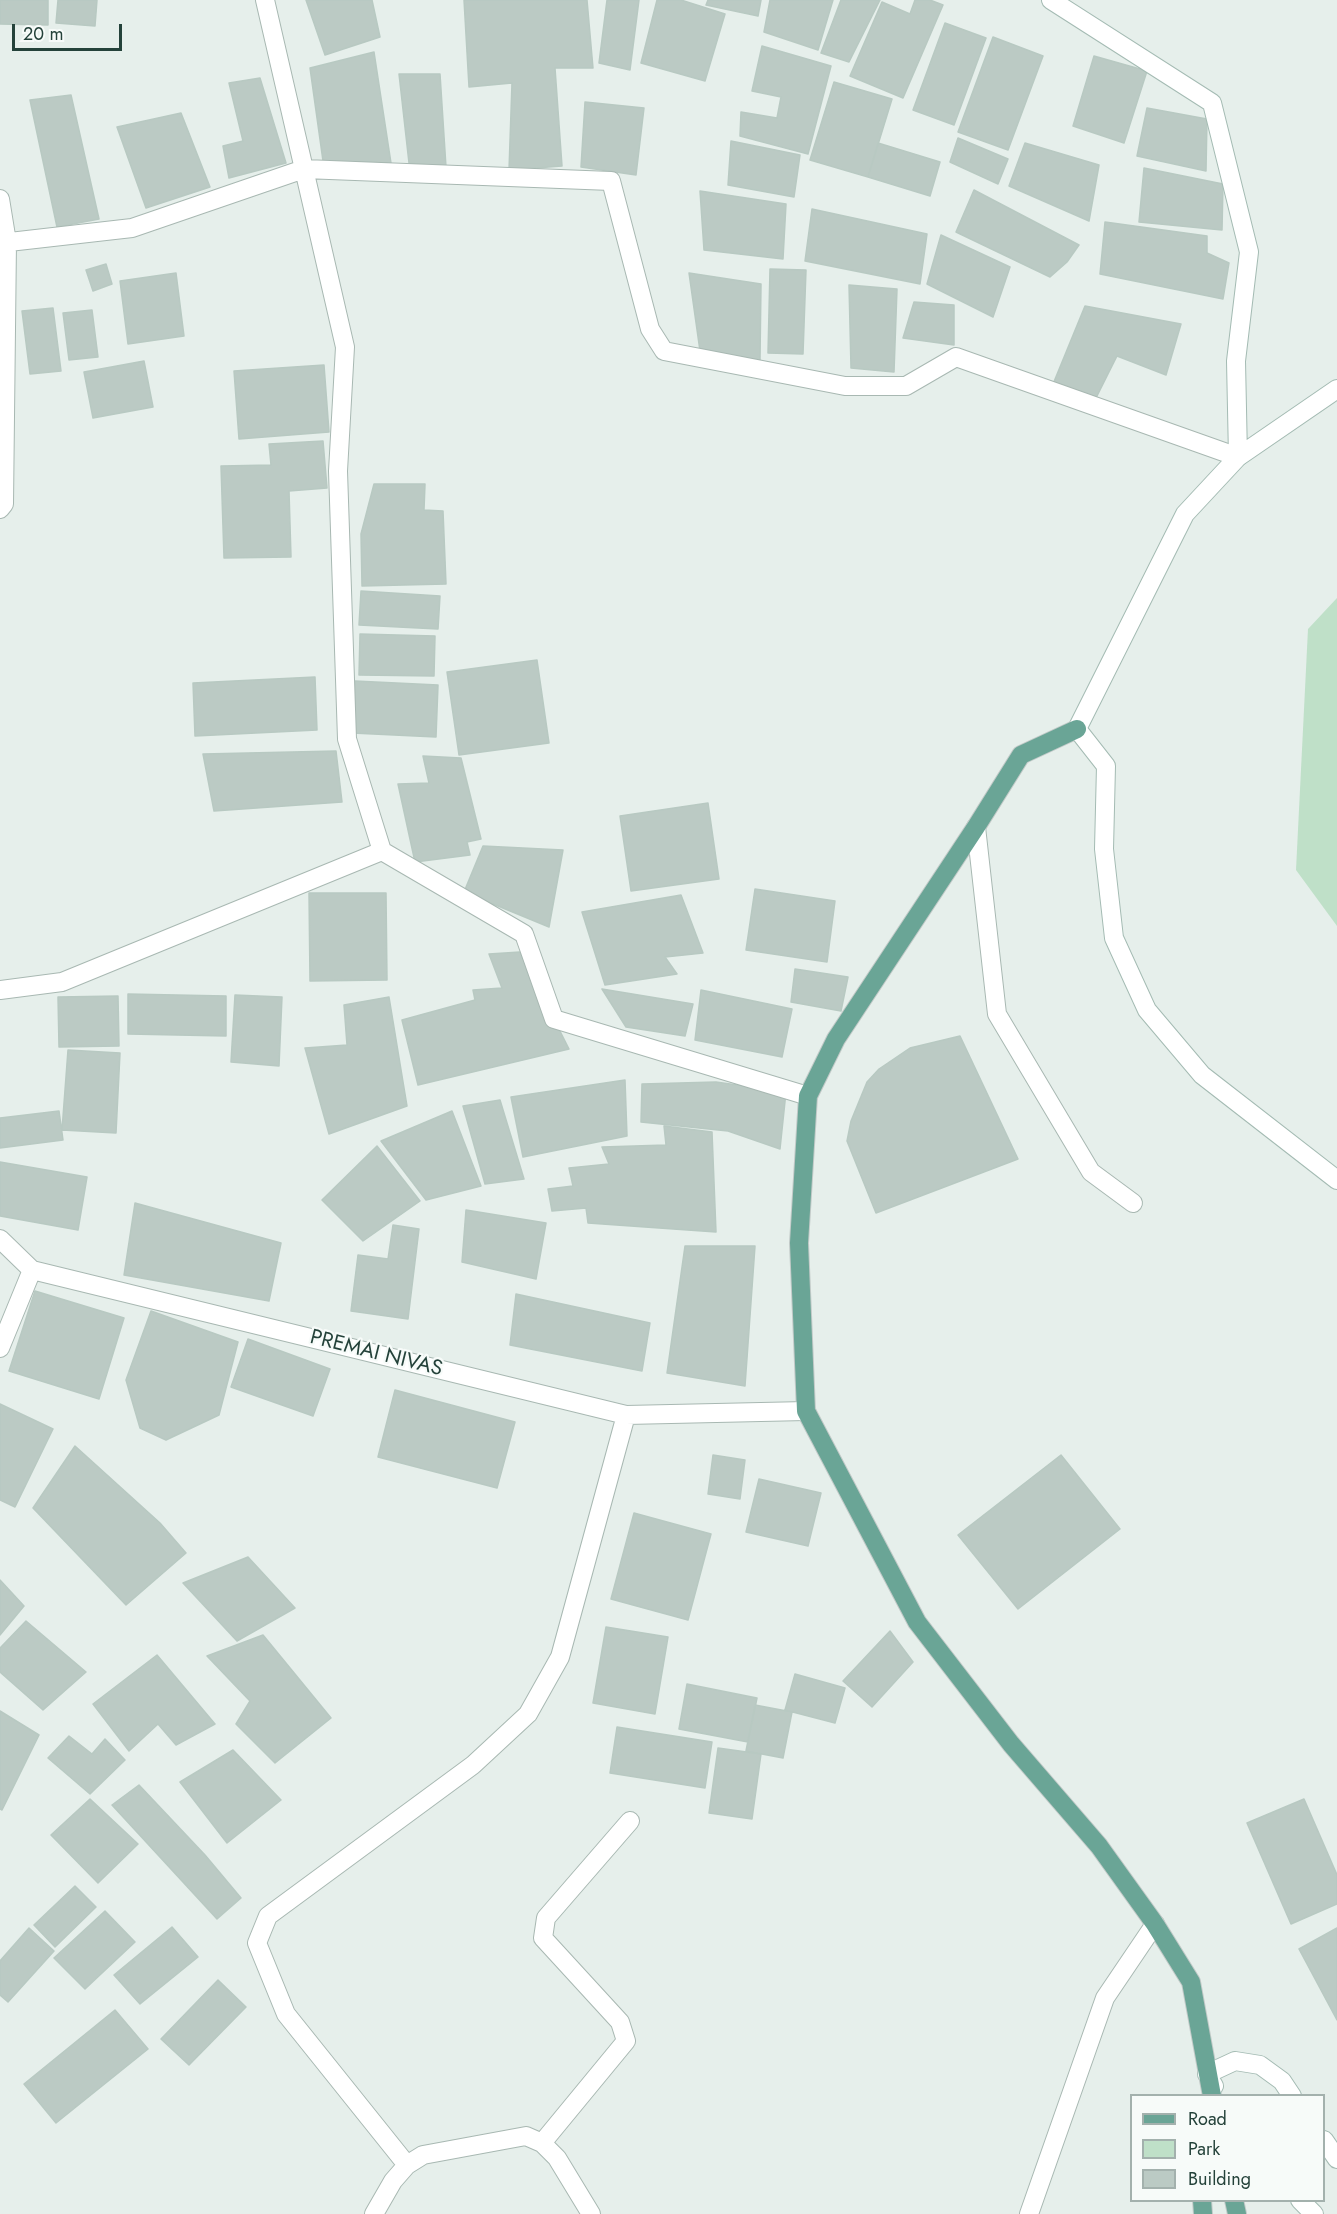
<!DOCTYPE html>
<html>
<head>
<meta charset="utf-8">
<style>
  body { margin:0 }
  #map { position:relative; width:1337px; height:2214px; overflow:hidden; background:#e6efeb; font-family:Jost,sans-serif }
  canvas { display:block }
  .legend { position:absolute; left:1130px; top:2094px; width:195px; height:108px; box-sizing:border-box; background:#f7fbf9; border:2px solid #a3b1ad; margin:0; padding:8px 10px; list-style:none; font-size:18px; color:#24423a }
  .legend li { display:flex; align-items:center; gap:12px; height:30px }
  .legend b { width:30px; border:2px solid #a3b1ad }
  .scale { position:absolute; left:12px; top:24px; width:110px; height:27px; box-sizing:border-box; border:3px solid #24423a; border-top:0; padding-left:8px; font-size:18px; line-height:21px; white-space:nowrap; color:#24423a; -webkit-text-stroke:4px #f7fbf9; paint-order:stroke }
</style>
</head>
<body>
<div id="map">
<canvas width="1337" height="2214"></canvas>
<ul class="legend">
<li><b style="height:8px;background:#6aa596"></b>Road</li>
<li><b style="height:16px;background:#bfe0c8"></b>Park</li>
<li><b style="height:16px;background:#bbcac4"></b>Building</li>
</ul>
<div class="scale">20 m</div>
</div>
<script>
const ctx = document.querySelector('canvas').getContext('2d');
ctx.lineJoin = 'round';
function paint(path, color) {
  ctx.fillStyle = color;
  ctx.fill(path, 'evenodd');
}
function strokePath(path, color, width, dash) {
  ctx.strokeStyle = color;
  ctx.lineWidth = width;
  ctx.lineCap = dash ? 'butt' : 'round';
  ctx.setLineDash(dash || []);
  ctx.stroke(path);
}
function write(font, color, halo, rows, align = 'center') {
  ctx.font = font + ' Jost,sans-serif';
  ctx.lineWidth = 4.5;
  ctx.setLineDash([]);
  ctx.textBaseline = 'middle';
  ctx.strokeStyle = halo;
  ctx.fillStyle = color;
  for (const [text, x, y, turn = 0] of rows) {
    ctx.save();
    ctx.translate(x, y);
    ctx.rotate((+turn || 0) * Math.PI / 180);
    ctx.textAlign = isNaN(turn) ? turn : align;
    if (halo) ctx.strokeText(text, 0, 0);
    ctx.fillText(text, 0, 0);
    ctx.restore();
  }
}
paint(new Path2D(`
  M1337,598V926L1296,870L1308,629Z`), '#bfe0c8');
const building = new Path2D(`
  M0,0H48V25L0,24Z
  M58,0H97L95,26L56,23Z
  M306,0H372L380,37L325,55Z
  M464,0H587L593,68H555L562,166L509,170L512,83L469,87Z
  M607,0H639L630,70L599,63Z
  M657,0H681L725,14L705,81L641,63Z
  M708,0H761L758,16L706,5Z
  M770,0H833L818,50L764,32Z
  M841,0H880L849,62L821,53Z
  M915,0H930L943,5L903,98L850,76L882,2L910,14Z
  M945,23L986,38L954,125L913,110Z
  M993,37L1043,56L1008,150L958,132Z
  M762,46L831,66L808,154L740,136L741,112L777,118L781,97L752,91Z
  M374,52L391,163L323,161L310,68Z
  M1094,56L1147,71L1124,143L1073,126Z
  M399,74H440L446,167L409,163Z
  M260,78L286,163L229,178L223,146L243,141L229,83Z
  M834,82L892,99L868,177L810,160Z
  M71,95L99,219L57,227L30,100Z
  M585,102L644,108L636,175L581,167Z
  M1147,108L1207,119L1206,171L1137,156Z
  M181,113L210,187L146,208L117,127Z
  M958,138L1008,159L998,184L950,162Z
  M731,141L800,155L794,197L728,185Z
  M878,143L940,162L930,196L868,177Z
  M1025,143L1099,165L1089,221L1009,186Z
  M1144,168L1223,184L1222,230L1139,222Z
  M974,190L1079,245L1067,262L1050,277L956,232Z
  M700,191L786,204L783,259L704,250Z
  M812,209L927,234L920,284L805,261Z
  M1105,222L1207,236V253L1229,263L1223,299L1100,274Z
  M941,235L1010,267L993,317L927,284Z
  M106,264L112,284L93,291L86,270Z
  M770,269L806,270L803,354L768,353Z
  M176,273L184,336L128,344L120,281Z
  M689,273L761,284L760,360L700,351Z
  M849,285L897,289L894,372L851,368Z
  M914,302L954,305V345L903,338Z
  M1085,306L1181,324L1166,375L1117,356L1093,404L1051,389Z
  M53,308L61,371L30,374L22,311Z
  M92,310L98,357L69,360L63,313Z
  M144,361L153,407L93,418L84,372Z
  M324,365L329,432L239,439L234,371Z
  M323,441L327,488L289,491L291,557L224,558L221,466L271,465L269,444Z
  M374,484H425L424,510L443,511L446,584L362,586L361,534Z
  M361,591L440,596L438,629L359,625Z
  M360,634L435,636L434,676L359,675Z
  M537,660L549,743L459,755L447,672Z
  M315,677L317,730L195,736L193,683Z
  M355,681L438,685L436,737L352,733Z
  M336,751L342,802L214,811L203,754Z
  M423,756L461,758L481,839L467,842L470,855L415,862L398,784L429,783Z
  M708,803L719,879L631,891L620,816Z
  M483,846L563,850L549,927L464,892Z
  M755,889L835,901L827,962L746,950Z
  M309,893H386L387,980L310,981Z
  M681,895L703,953L665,957L677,974L605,985L582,912Z
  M520,952L569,1049L418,1085L402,1020L475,1000L473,990L502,988L489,954Z
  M795,969L848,977L841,1011L791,1002Z
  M602,989L693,1004L685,1036L626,1027Z
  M701,990L792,1009L782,1057L695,1040Z
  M128,994L226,996V1036L128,1034Z
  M235,995L282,997L279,1066L231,1062Z
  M118,996L119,1046L59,1047L58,997Z
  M389,997L407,1106L329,1134L305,1048L347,1045L344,1005Z
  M960,1036L1018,1159L876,1213L847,1141L851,1121L867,1082L879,1069L910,1048Z
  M68,1050L120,1053L116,1133L62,1130Z
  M625,1080L627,1136L523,1157L511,1097Z
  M716,1082L786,1092L780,1149L728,1131L641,1122L642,1084Z
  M500,1100L524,1179L485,1184L463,1106Z
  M59,1111L63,1140L0,1148V1118Z
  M452,1111L481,1186L426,1200L381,1141Z
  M664,1126L712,1132L716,1232L588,1223L586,1208L552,1211L548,1189L573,1186L569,1168L609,1164L602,1147L666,1145Z
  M377,1146L420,1201L363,1241L322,1200Z
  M0,1162L87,1177L78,1230L0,1216Z
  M135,1203L281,1243L269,1301L124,1275Z
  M466,1210L546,1223L536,1279L462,1262Z
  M393,1225L419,1229L408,1319L351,1311L358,1255L388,1259Z
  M685,1246H755L745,1386L667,1373Z
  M35,1291L124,1318L99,1399L9,1371Z
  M516,1294L650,1323L642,1371L510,1345Z
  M151,1311L238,1342L219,1415L166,1440L140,1428L126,1380Z
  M248,1339L330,1369L313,1416L231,1387Z
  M395,1390L515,1422L497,1488L378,1457Z
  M0,1404L53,1429L15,1507L0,1500Z
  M75,1446L160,1523L186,1553L126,1605L33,1508Z
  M713,1455L745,1460L740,1499L708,1494Z
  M1061,1455L1120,1529L1018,1609L958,1535Z
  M759,1479L821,1493L808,1546L746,1532Z
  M634,1513L711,1534L688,1620L611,1599Z
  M248,1557L295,1608L237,1641L183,1583Z
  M0,1580L24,1606L0,1635Z
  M26,1621L86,1672L43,1710L0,1672V1648Z
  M606,1627L668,1637L655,1714L593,1703Z
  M890,1631L913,1662L872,1707L843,1681Z
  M263,1635L331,1718L275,1763L236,1724L250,1701L207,1656Z
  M157,1655L215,1724L176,1745L158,1724L129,1751L93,1704Z
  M795,1674L845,1688L835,1723L785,1710Z
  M687,1684L757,1698L748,1742L679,1729Z
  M755,1705L792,1712L783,1758L746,1751Z
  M0,1711L39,1735L2,1810L0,1809Z
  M617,1727L712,1742L705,1788L610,1773Z
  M69,1736L92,1754L105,1739L125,1760L90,1794L48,1758Z
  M718,1748L761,1754L752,1819L709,1813Z
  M233,1750L281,1800L227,1843L180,1782Z
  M139,1785L205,1855L241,1898L217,1919L112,1805Z
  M90,1799L138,1844L98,1883L51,1835Z
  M1304,1799L1337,1875V1904L1291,1924L1247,1823Z
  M75,1886L96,1907L55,1947L34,1925Z
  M105,1911L135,1942L85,1989L54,1958Z
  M172,1927L198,1957L140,2004L114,1975Z
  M29,1928L54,1951L8,2002L0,1995V1961Z
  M1337,1928V2020L1299,1949Z
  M218,1980L246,2007L189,2065L161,2039Z
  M115,2010L148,2049L56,2123L24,2084Z`);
paint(building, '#bbcac4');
strokePath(building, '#b8c9c2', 1.5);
const lane = new Path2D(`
  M976,827L997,1014L1091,1172L1133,1203`);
const street = new Path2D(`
  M265,0L345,347L338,471L347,739L382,851L524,934L554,1019L808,1096
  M0,199L7,242L4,504L0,509
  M0,243L132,228L304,169L611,181L650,329L664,351L845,386H906L956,357L1238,457
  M0,990L62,982L382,851
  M0,1239L32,1270
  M0,1348L32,1270L626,1415L806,1411
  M542,2143L626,2041L620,2022L543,1938L546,1918L630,1821
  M407,2165L286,2014L257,1943L268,1916L473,1765L528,1714L560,1657L626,1415
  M374,2214L393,2181L407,2165L423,2155L526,2136L542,2143L557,2158L591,2214
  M1029,2214L1105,1998L1155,1924`);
const secondary = new Path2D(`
  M1051,0L1212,103L1249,252L1236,361L1238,457
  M1337,389L1238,457L1185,514L1077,729L1106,766L1104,849L1114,938L1147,1010L1202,1075L1337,1180
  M1214,2086L1207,2074L1235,2061L1260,2065L1282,2081L1292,2096
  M1324,2140L1337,2159
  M1300,2200L1314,2214`);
const primary = new Path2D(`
  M1077,729L1021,755L976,827L836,1039L808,1096L799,1243L806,1411L917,1622L1011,1744L1099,1846L1155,1924L1191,1982L1212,2096
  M1202,2200L1203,2214
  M1234,2200L1237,2214`);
strokePath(lane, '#a8b8b2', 20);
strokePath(street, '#a8b8b2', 20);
strokePath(secondary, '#a4bbb3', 20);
strokePath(primary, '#c2cac8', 20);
strokePath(lane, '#fff', 18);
strokePath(street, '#fff', 18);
strokePath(secondary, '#fff', 18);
strokePath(primary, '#6aa596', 18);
write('21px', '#24423a', '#f7fbf9', [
  ["PREMAI NIVAS",376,1354,14]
]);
</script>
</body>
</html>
